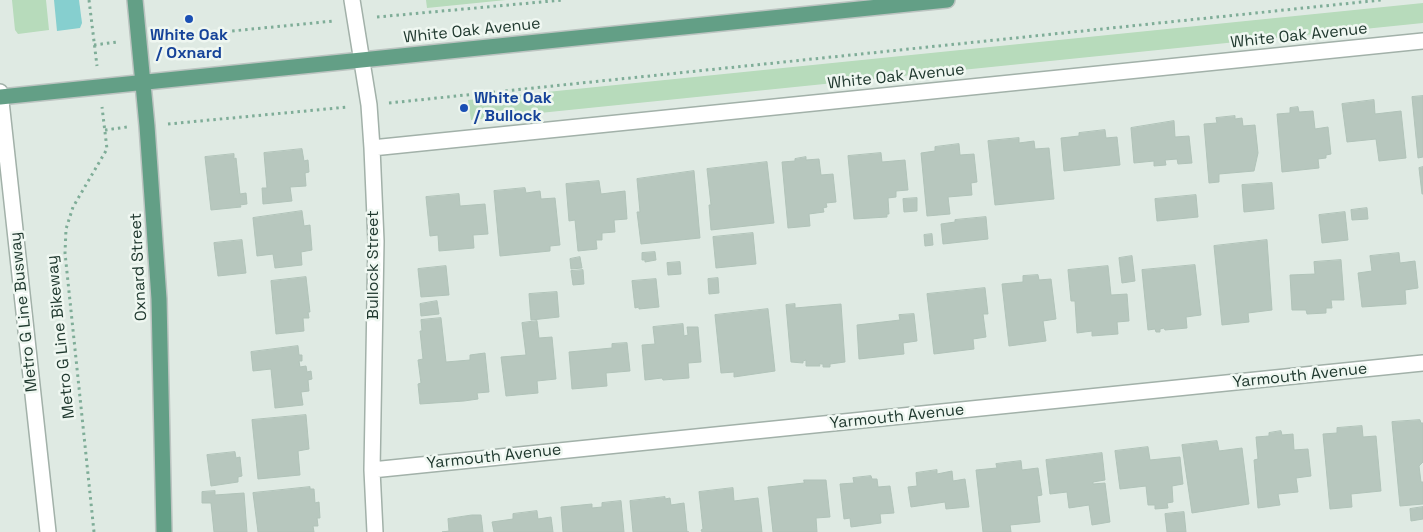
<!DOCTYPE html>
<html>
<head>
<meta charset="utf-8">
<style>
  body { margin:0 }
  canvas { display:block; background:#dfeae3 }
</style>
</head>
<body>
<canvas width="1423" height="532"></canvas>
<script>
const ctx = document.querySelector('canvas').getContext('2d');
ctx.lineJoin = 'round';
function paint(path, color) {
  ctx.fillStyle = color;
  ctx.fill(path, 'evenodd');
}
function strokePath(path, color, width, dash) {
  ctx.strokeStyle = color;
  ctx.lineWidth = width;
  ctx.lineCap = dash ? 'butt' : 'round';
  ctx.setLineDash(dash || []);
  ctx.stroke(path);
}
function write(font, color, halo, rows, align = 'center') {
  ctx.font = font + ' "Space Grotesk",sans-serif';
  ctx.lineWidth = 5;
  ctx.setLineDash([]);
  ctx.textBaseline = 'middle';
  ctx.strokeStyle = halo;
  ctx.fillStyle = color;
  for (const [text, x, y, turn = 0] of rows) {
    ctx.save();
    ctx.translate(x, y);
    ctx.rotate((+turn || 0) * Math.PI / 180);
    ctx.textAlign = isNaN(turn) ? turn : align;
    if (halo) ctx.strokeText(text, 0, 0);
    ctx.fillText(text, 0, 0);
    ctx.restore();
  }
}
paint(new Path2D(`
  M12,0H46L49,30L18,34L15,30Z
  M426,0H506L427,8Z
  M1423,3V23L471,120L468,100Z`), '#b7dbbb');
paint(new Path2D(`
  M54,0H79L82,23L80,28L57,31Z`), '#86cfcf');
const building = new Path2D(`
  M1423,96V157L1418,158L1412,97Z
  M1374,100L1375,114L1401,111L1406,158L1379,161L1376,139L1347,142L1342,104Z
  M1298,107L1299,112L1313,111L1315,129L1328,127L1331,154L1326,155V158L1318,159L1319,168L1282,172L1277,114L1290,113V108Z
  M1235,116V119L1242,118L1243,126L1255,125L1258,153L1254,171L1219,174V182L1209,183L1204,124L1217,123L1216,118Z
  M1174,121L1175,137L1189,136L1192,163L1178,164L1177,159L1165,160L1166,165L1154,166V161L1134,163L1131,128Z
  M1105,130L1106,138L1117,137L1120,165L1064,171L1061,138L1079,136V133Z
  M1019,138V143L1034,141L1035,149L1049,148L1054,199L995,205L988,141Z
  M959,144L960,155L974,154L977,182L971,183L972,195L948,197L950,214L927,216L921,153L935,151V147Z
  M302,149L304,161L308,160L309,172L305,173L306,186L290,187L292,201L263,204L262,188H267L264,153Z
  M881,153L882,162L905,160L908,190L896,191V197L888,198L889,214H887V217L854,219L848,156Z
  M234,154V159L236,158L240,194L246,193L247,204L240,205L241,207L211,210L205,157Z
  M806,157V160L819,159L821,175L833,174L836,202L826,203L827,207L823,208L824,212L809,214L810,226L788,228L782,162L795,161V159Z
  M767,162L774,223L711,230L709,205H711L707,169Z
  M1423,167V194H1422L1419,168Z
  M694,171L700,238L641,244L637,212H640L637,179Z
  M599,181L601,194L625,191L627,219L614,220L615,232L602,233V240H596L597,249L578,251L575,220L569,221L566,184Z
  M1272,183L1274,209L1244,212L1242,185Z
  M525,188L526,193L540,191L541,199L555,198L560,245L550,246V251L500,256L494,191Z
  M459,194L460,206L485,204L488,234L473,235L474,248L439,251L438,235L430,236L426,197Z
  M1196,195L1198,217L1157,221L1155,199Z
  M917,198V211L904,212L903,199Z
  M1367,208L1368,219L1352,220L1351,210Z
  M302,211L304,226L310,225L312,250L301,252L302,265L275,268L273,254L257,256L253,218Z
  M1345,212L1348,240L1322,243L1319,215Z
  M986,217L988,239L943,244L941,224L955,222V220Z
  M753,233L756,264L716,268L713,237Z
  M932,234L933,245L925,246L924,235Z
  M242,240L246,273L218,276L214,243Z
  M1267,240L1272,310L1248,313L1249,322L1222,325L1214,246Z
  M655,252L656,260L645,262V260H642V253Z
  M1399,253L1400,263L1415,261L1418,288L1405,290L1406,304L1362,307L1358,273L1372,271L1370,256Z
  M1132,256L1135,281L1122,283L1119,258Z
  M580,257L582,268L571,269L570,259Z
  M1341,260L1344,300H1331L1332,308H1326V313L1307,314L1306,310H1292L1290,275L1315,274L1314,262Z
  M680,262L681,274L668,275L667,263Z
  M1195,265L1201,315L1186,317L1187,328L1165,330L1164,328L1160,329V332H1156L1155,329L1148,330L1142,270Z
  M446,266L449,295L421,297L418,269Z
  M1108,266L1111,295L1127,294L1129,321L1117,322L1118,334L1092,336V331L1077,333L1075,301H1071L1068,270Z
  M583,270L584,284L573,285L571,271Z
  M1038,275L1039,280L1051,279L1056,319L1043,321L1046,341L1009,346L1002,284L1023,282V276Z
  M306,277L310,312H308L309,318H303L304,331L276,334L271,281Z
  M718,278L719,293L709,294L708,279Z
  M656,279L659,307L639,309V307L635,308L632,281Z
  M985,288L988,314H983L986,337L973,339L974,349L934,354L927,294Z
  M557,292L559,317L531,320L529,294Z
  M437,301L439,314L421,316L420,304Z
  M795,304V308L841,304L845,362L830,364V367H823V364H819L820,366H806V360L803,361V363L791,362L786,305Z
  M768,309L775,371L734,377V372L721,373L715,315Z
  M914,314L917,341L903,343L904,354L859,359L857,325L900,320L899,315Z
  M441,318L446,362L470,360V355L485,353L489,392L477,393L478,399L464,401L420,404L418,384L421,383L418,360L423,359L420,331H422L421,320Z
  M537,321L539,338L552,337L556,379L537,381L538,393L506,396L501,357L526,355L522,323Z
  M683,324L684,336L688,335L687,327H698L701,362L688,363L689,378L663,380L662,378L645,380L642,345L655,344L653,327Z
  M627,343L630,371L606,373L607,386L572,389L569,352L612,348V344Z
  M298,346L299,355H302V361H299L300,367L306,366L307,372L311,371L312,379L308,380L309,391L301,392L303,405L275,408L271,369L253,371L251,352Z
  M306,415L309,449L298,451L300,475L258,479L252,420Z
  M1420,420L1421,423H1423V462L1419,466L1421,482H1423V504L1400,506L1392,422Z
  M1362,426L1363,437L1376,436L1381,491L1351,494L1352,507L1330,509L1323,434L1337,433V428Z
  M1281,431L1282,435L1293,434L1294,450L1308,449L1311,476L1296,478L1298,492L1278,494L1280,505L1258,508L1254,460L1258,459L1256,437L1269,436V433Z
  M1217,441L1219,451L1242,448L1249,504L1192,513L1182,445Z
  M1148,447L1150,460L1180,457L1183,484L1172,486L1173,502L1167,503L1168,508L1155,509V505H1148L1146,486L1120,489L1115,451Z
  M235,452L236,458L240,457L242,476L238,477V482L211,486L207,455Z
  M1102,453L1105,480L1093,482V484L1105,483L1110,522L1092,525L1089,505L1069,508L1067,492L1050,494L1046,460Z
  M1021,461L1022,470L1038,468L1042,495L1037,496L1040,522L1010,525L1011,532H983L976,470L997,468L996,464Z
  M937,470V474L952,471L953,481L965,479L969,507L946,509L945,502L911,507L908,487L917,486L916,473Z
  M871,476L872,479H877L878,487L890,486L894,513L880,514L881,523L851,527L850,518L844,519L840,484L854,483L853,478Z
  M804,480H826L830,517L816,518L817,532H773L768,487L804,483Z
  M310,487V489H314L315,503L319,502L320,518H317L318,526H313L314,532H258L253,493Z
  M733,488L734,501L758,498L762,532H702L701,530L703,529L699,492Z
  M215,491V495L244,493L247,532H214L211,503H202V492Z
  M665,497V499L670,498L671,505L684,503L687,532H689H633L630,501Z
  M621,501L624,532H563L561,507L592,504V508L602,507V503Z
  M1423,507V519L1411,521L1410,509Z
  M537,511L538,519L551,517L553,532H494L492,522L513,519V514Z
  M1184,512L1186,532H1167L1165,514Z
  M472,515H481L483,532H442L449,531L448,519Z`);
paint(building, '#b7c7be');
strokePath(building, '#b1c3b9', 1);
const minor = new Path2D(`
  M352,0L369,105L372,148L376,241L372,470L375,532
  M0,92L48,532
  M372,148L1423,41
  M372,470L1423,363`);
const major = new Path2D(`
  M135,0L147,126L159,299L164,532
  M0,97L947,0`);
strokePath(minor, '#a2b1a9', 18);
strokePath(major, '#bcc4c1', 18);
strokePath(new Path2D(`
  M89,0L97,66
  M377,17L563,0
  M161,38L334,21
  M94,45L117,42
  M389,103L1381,0
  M168,124L348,107
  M105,130L127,127
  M94,532L65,253L66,229L73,207L107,149L102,107`), '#7fad98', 3, [2.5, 4]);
strokePath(minor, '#fff', 15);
strokePath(major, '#639f86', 15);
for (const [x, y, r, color] of [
  [189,19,5,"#1a4fb4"],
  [464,108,5,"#1a4fb4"]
]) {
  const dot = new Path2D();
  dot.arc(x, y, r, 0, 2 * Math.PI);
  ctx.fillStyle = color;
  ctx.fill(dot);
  strokePath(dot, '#eff7f1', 2);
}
write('16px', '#20392f', '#eff7f1', [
  ["White Oak Avenue",472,31,-6],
  ["White Oak Avenue",1299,36,-6],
  ["White Oak Avenue",896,77,-6],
  ["Bullock Street",374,265,-90],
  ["Oxnard Street",139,267,-93],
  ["Metro G Line Busway",24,312,-96],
  ["Metro G Line Bikeway",61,337,-96],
  ["Yarmouth Avenue",1300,376,-6],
  ["Yarmouth Avenue",897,417,-6],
  ["Yarmouth Avenue",494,457,-6]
]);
write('bold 16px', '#164399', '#eff7f1', [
  ["White Oak",189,36],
  ["/ Oxnard",189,54],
  ["White Oak",474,99,"left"],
  ["/ Bullock",474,117,"left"]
]);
</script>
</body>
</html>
